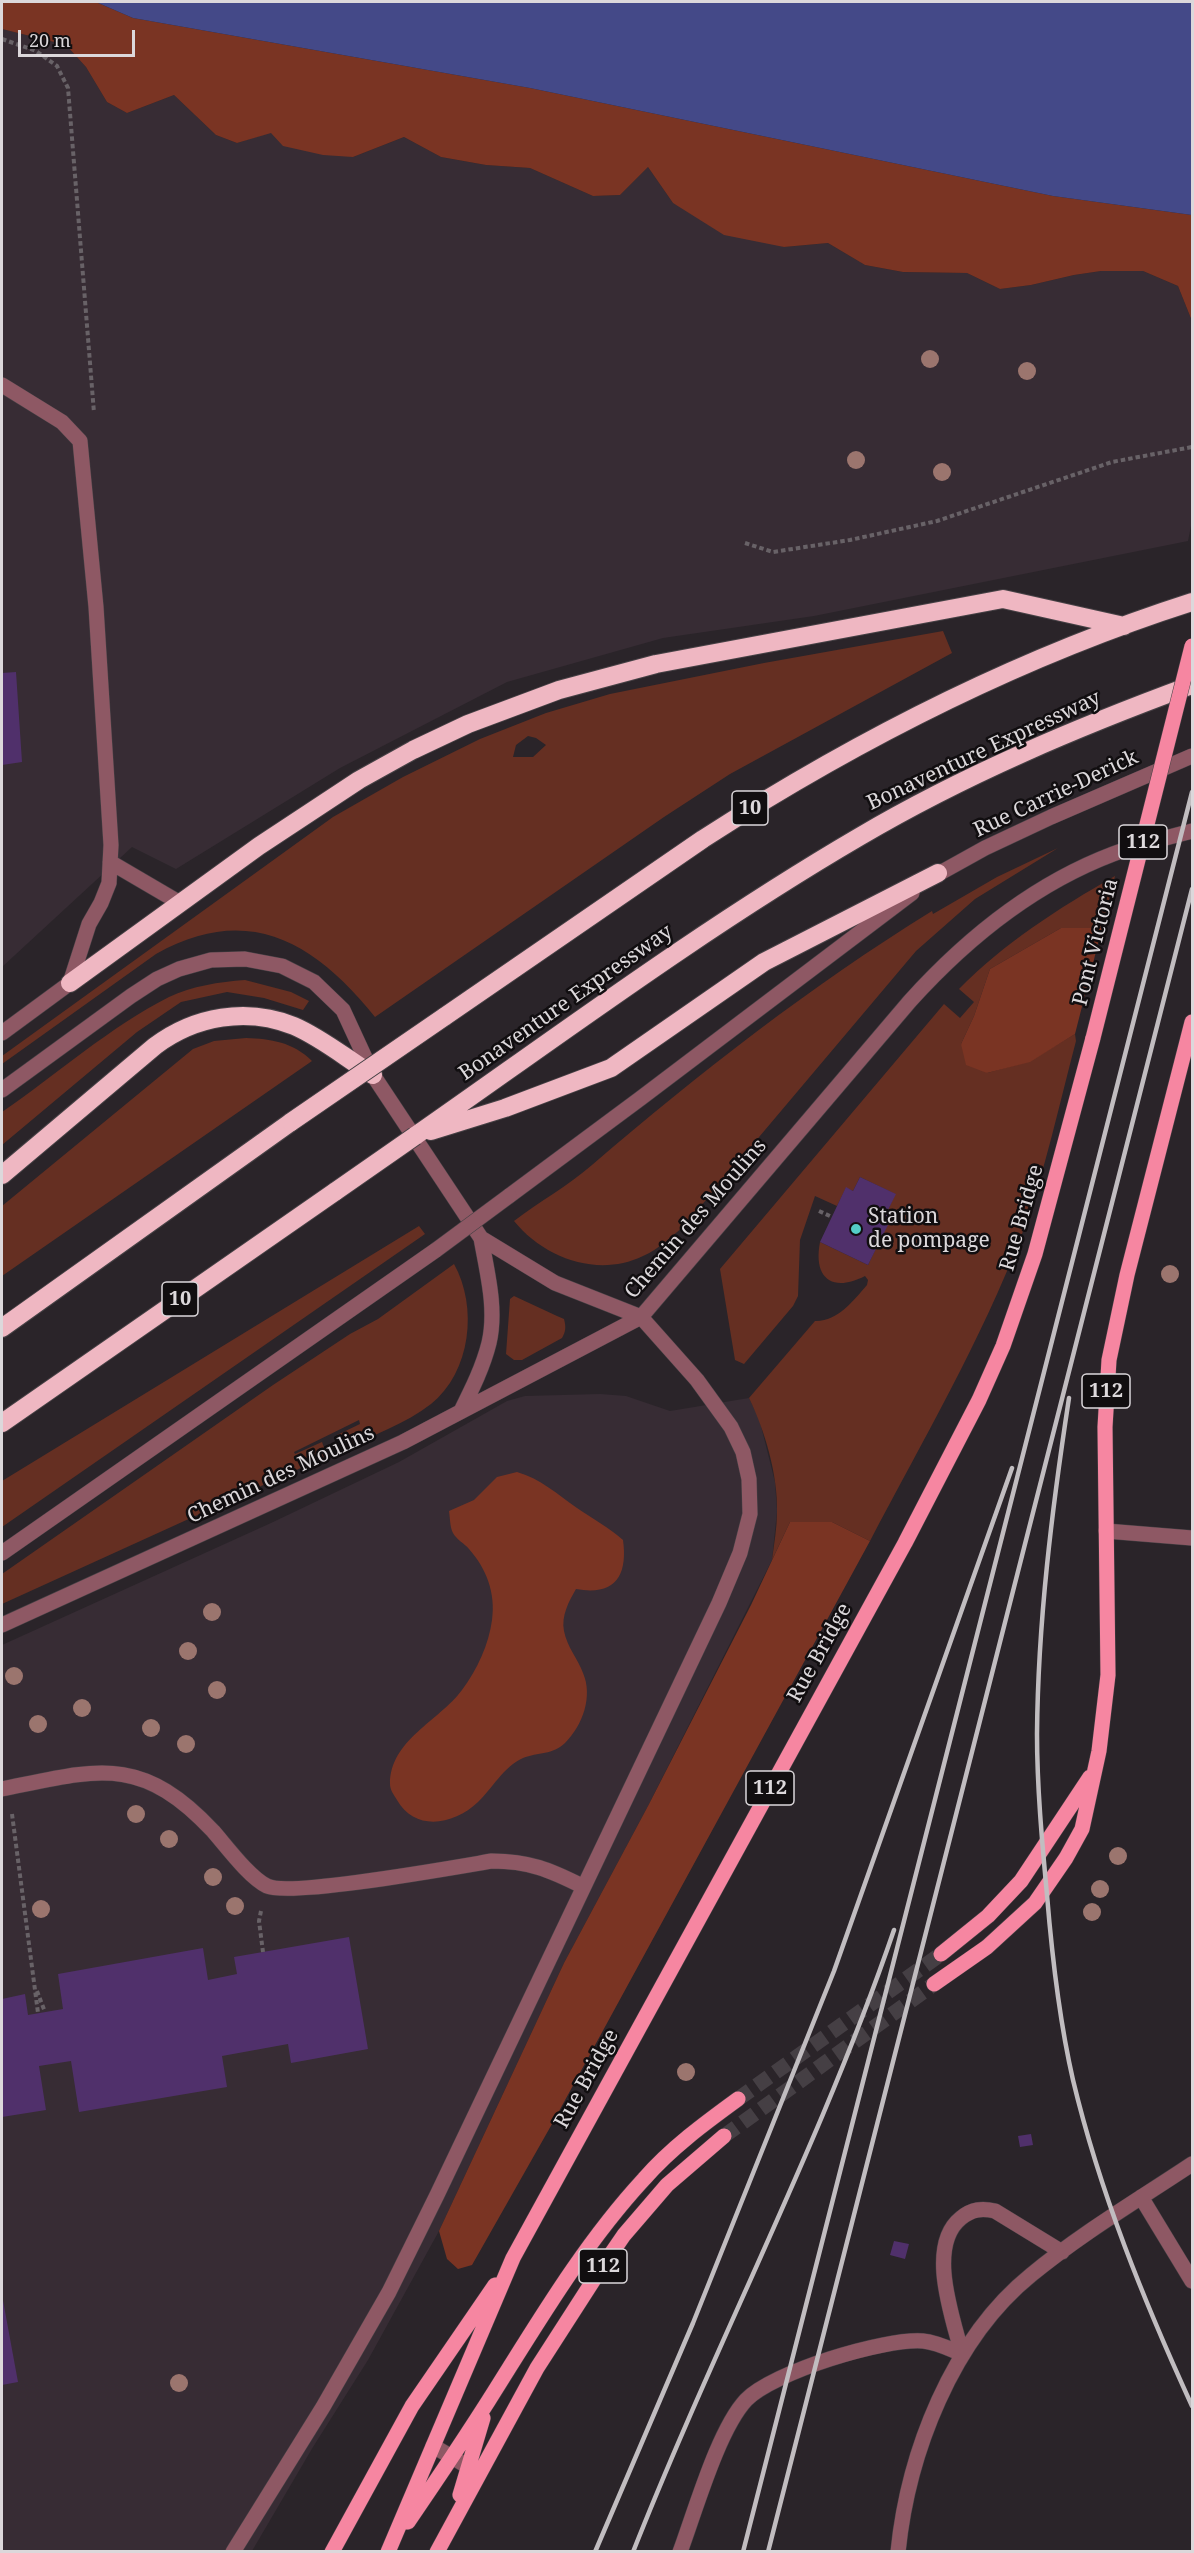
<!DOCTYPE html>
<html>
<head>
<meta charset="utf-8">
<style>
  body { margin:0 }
  #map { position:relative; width:1194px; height:2553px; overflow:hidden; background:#2a2429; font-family:"Noto Serif",serif }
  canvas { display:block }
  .frame { position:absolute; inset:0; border:3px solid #dcd8db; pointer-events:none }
  .scale { position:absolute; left:18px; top:30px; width:117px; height:27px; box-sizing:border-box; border:3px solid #dcd8db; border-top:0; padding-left:8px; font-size:18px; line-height:21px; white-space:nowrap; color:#dcd8db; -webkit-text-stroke:4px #110e10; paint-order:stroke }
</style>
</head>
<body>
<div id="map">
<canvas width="1194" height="2553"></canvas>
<div class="frame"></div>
<div class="scale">20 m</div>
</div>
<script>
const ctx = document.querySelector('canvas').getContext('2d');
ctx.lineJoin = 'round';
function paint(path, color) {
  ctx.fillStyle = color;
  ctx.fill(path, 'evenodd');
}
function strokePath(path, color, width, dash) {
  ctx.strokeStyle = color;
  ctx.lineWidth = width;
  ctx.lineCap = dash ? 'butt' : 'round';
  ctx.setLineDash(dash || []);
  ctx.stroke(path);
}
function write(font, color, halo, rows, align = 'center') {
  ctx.font = font + ' "Noto Serif",serif';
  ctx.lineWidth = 5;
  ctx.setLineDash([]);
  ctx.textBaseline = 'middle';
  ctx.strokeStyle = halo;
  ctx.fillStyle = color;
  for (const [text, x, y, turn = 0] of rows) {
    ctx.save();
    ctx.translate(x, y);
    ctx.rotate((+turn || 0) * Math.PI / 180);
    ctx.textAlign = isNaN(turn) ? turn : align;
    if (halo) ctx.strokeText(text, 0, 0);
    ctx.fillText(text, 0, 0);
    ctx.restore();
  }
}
paint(new Path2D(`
  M2,29L66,45L86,67L107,102L127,113L174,95L216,135L237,143L271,132L353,157L404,137L441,157L486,165L530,168L593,196L620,195L648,167L673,203L784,247L828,243L865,265L903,272L967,273L1000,289L1031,285L1074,275L1101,271H1143L1178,286L1192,321V521L1188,541L814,616L663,638L507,682L340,768L176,869L132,847L2,967Z
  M600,1394L626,1396L670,1411L749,1398L759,1418L775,1482L777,1511L772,1560L648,1806L564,1963L439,2231L368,2360L313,2447L252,2551H2V1645L271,1523L399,1462L507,1401L525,1396Z`), '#372c34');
paint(new Path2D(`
  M943,631L952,653L730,774L664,817L375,1017C315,942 248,902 156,954L2,1064V1056L333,817L403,777L480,739L546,713L610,694L764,663ZM528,736L536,738L546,745L533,757H513L516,745Z
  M1058,848L975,899L916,951L684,1226C671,1237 659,1249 643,1256C598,1278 544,1258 514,1221C540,1201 568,1186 592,1165C699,1073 812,985 932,911L933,914L997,877Z
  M1115,876L1102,928H1061L990,969L974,1016L961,1044L987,1073L1030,1061L1075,1034L1076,1041C1059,1105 1045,1172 1022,1234C981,1341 923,1440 870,1541L832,1522H790L772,1560C774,1544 777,1528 777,1512C778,1475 765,1431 749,1398L815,1321C837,1322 853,1301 867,1285L868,1280L865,1276C832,1293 813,1278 820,1242L868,1265L893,1213L888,1210L895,1194L860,1177L853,1191L846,1188L837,1206L815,1196L800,1240L798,1296L793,1306L744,1364L735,1360L720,1269L944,1004L960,1018L974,1002L959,989C1004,943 1059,908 1115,876Z
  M245,980L291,992L309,1001L303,1010L264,998L227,992L181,1002L137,1032L2,1145V1112C56,1075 111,1026 169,997C192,986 219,982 245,980Z
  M246,1038C271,1039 293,1042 312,1061L2,1276V1206L193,1049L214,1041Z
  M419,1226L425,1234L2,1527V1481Z
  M454,1264C478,1307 471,1372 431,1404C406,1424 372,1435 344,1449L337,1435L360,1424L359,1420L294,1452L295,1454L322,1442L327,1456L2,1604V1574L273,1385L350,1334L378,1319Z
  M514,1296L557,1316L564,1319C566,1327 566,1331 562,1338L522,1360H514L506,1354L510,1299Z`), '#652f22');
paint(new Path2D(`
  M2,2H96L133,18L530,88L1053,196L1192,215V321L1178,286L1143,271H1101L1074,275L1031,285L1000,289L967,273L903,272L865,265L828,243L784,247L724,235L673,203L648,167L620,195L593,196L530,168L486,165L441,157L404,137L353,157L323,155L283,146L271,133L237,143L216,135L174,95L127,113L107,102L86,67L66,45L2,29Z
  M1061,928H1102L1075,1034L1030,1062L987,1073L966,1065L961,1044L974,1016L990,969Z
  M517,1472C541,1479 557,1494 577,1508C593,1519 608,1527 623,1540C628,1576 615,1596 576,1589C569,1601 561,1616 564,1631C567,1647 578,1659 583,1673C593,1696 583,1725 565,1743C553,1755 538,1752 523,1758C504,1766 492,1789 478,1802C454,1825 415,1832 397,1800C394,1795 390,1790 390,1784C390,1740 439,1721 462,1690C477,1670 489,1644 492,1620C496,1593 486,1568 469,1549C465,1544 456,1539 453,1533C450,1528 450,1517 449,1511L474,1500L497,1477Z
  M790,1522H832L870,1541L552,2124L472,2265L458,2269L447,2259L439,2231L564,1963L648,1806L751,1605Z`), '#7a3423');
paint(new Path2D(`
  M96,2H1192V215L1053,196L530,88L133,18Z`), '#444988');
paint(new Path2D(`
  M16,672L22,762L2,765V673Z
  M860,1177L896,1194L888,1210L894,1213L868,1265L820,1242L846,1187L853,1191Z
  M349,1937L368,2049L291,2063L288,2044L222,2056L227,2087L79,2112L71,2061L39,2066L46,2110L2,2117V1999L25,1994L28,2015L63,2009L58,1974L203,1948L208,1980L237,1974L234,1957Z
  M1031,2134L1033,2145L1020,2147L1018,2136Z
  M894,2241L909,2244L905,2259L890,2255Z
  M2,2295L18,2382L2,2385Z`), '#50306b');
strokePath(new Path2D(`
  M738,2099L941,1954
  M724,2136L934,1984`), '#453f44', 15, [15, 8]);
const minor = new Path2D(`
  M2,385L62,422L80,441L96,607L111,845L109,883L101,903L89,924L70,983L2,1033
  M110,862L180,903
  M931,878L985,848L1051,817L1192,756
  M2,1090L131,996L157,979L179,969L211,960L245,959L282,966L314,982L343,1010L373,1075L481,1238L555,1283L641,1317L697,1380L731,1427L743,1452L749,1479L750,1514L740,1553L719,1603L437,2195L389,2292L323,2407L233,2552
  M509,1196L641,1098L912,893
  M461,1411C472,1389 483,1367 489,1343C497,1309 487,1272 481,1238
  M1106,1531L1192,1538
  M2,1553L436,1250
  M2,1625L403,1442L641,1317L910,1001C966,939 1034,884 1113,854C1139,844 1166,838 1192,831
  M2,1789C96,1770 140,1753 213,1831C227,1847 249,1877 267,1886C290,1897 456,1867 492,1861C529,1861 550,1870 582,1886
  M1141,2197L1192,2281
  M962,2354C953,2318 926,2246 961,2218C972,2209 982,2208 995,2211L1062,2252
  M433,2446L479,2473
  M680,2552C695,2512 718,2430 746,2400C773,2372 884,2338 923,2341C936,2342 950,2349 962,2354
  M898,2552C908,2453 952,2339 1031,2275C1082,2233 1138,2200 1192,2164`);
const major = new Path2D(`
  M941,1954L988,1916L1021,1881L1090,1777
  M934,1984L987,1947L1035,1903L1066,1858L1082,1829L1099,1751L1108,1675L1105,1427L1109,1360L1127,1275L1192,1022
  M460,2495L483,2418
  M408,2522C436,2481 463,2441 489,2400C537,2324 583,2245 644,2179C671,2148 705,2123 738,2099
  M332,2552L412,2406L495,2285
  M388,2552L513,2258L905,1543L979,1400L1003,1346L1035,1254L1093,1038
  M437,2552L537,2368L602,2267L624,2235L667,2185L724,2136`);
const highway = new Path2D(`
  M70,983L259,846L359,780L413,750L468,724L559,690L656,664L1003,599L1124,626
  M444,1017L703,839C855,741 1020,657 1192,602
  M431,1131L505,1108L611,1068L764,962L938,873
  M415,1136C561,1034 705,927 859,837C964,775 1078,727 1192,685
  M2,1175L155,1046C195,1016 247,1007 294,1026C322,1038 347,1059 373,1075
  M2,1328L291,1122
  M2,1423L336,1191`);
strokePath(minor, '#464145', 16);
strokePath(major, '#464145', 16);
strokePath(highway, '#464145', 20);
strokePath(new Path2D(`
  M2,39L36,51L57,66L68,88L94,413
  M745,543L773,552L850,540L937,521L1112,462L1192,447
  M819,1211L832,1217
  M12,1814L38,2013
  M261,1911L259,1921L263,1952
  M37,1991L45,2012`), '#686267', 4, [4.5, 3]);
strokePath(minor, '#8e5864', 15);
strokePath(major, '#f686a1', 15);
strokePath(highway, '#efb7c2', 18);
strokePath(new Path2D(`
  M1069,1398C1052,1509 1038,1621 1037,1734C1037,1787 1042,1841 1047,1895C1052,1956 1059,2019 1073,2080C1100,2193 1144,2301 1192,2406
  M595,2552L693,2323L834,1971L1012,1468
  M633,2552C716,2342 821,2143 894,1930
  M743,2552L1192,792
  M768,2552L1192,889`), '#c1bdc0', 4.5);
const minorBridge = new Path2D(`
  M436,1250L509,1196`);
const majorBridge = new Path2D(`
  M1093,1038L1192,646`);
const highwayBridge = new Path2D(`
  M291,1122L444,1017
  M336,1191L415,1136`);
strokePath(minorBridge, '#464145', 16, []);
strokePath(majorBridge, '#464145', 16, []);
strokePath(highwayBridge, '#464145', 20, []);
strokePath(minorBridge, '#8e5864', 15);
strokePath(majorBridge, '#f686a1', 15);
strokePath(highwayBridge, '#efb7c2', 18);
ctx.fillStyle = '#9b756e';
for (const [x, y] of [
  [930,359],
  [1027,371],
  [856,460],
  [942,472],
  [1170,1274],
  [212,1612],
  [188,1651],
  [14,1676],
  [217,1690],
  [82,1708],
  [38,1724],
  [151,1728],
  [186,1744],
  [136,1814],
  [169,1839],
  [1118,1856],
  [213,1877],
  [1100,1889],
  [235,1906],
  [41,1909],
  [1092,1912],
  [686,2072],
  [179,2383]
]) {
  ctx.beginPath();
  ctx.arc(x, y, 9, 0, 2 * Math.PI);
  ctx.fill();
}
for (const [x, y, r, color] of [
  [856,1229,6,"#54cdc7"]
]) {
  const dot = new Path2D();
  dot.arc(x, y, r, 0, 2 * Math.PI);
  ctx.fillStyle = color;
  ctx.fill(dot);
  strokePath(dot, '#110e10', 2);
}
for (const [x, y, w] of [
  [750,808,36],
  [1143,842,48],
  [180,1299,36],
  [1106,1391,48],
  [770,1788,48],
  [603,2266,48]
]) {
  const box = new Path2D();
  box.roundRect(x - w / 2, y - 17, w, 34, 4.5);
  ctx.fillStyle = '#110e10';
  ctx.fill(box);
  strokePath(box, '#dcd8db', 1.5);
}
write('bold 20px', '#dcd8db', null, [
  ["10",750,808],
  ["112",1143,842],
  ["10",180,1299],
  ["112",1106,1391],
  ["112",770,1788],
  ["112",603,2266]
]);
write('21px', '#dcd8db', '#110e10', [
  ["Bonaventure Expressway",984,751,-25],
  ["Rue Carrie-Derick",1056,794,-25],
  ["Pont Victoria",1096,942,-76],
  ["Bonaventure Expressway",566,1003,-35],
  ["Rue Bridge",1022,1218,-74],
  ["Chemin des Moulins",696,1219,-49],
  ["Chemin des Moulins",281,1475,-25],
  ["Rue Bridge",820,1653,-61],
  ["Rue Bridge",587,2079,-61]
]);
write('21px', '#dcd8db', '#110e10', [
  ["Station",868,1217],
  ["de pompage",868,1241]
], 'left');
</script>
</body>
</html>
